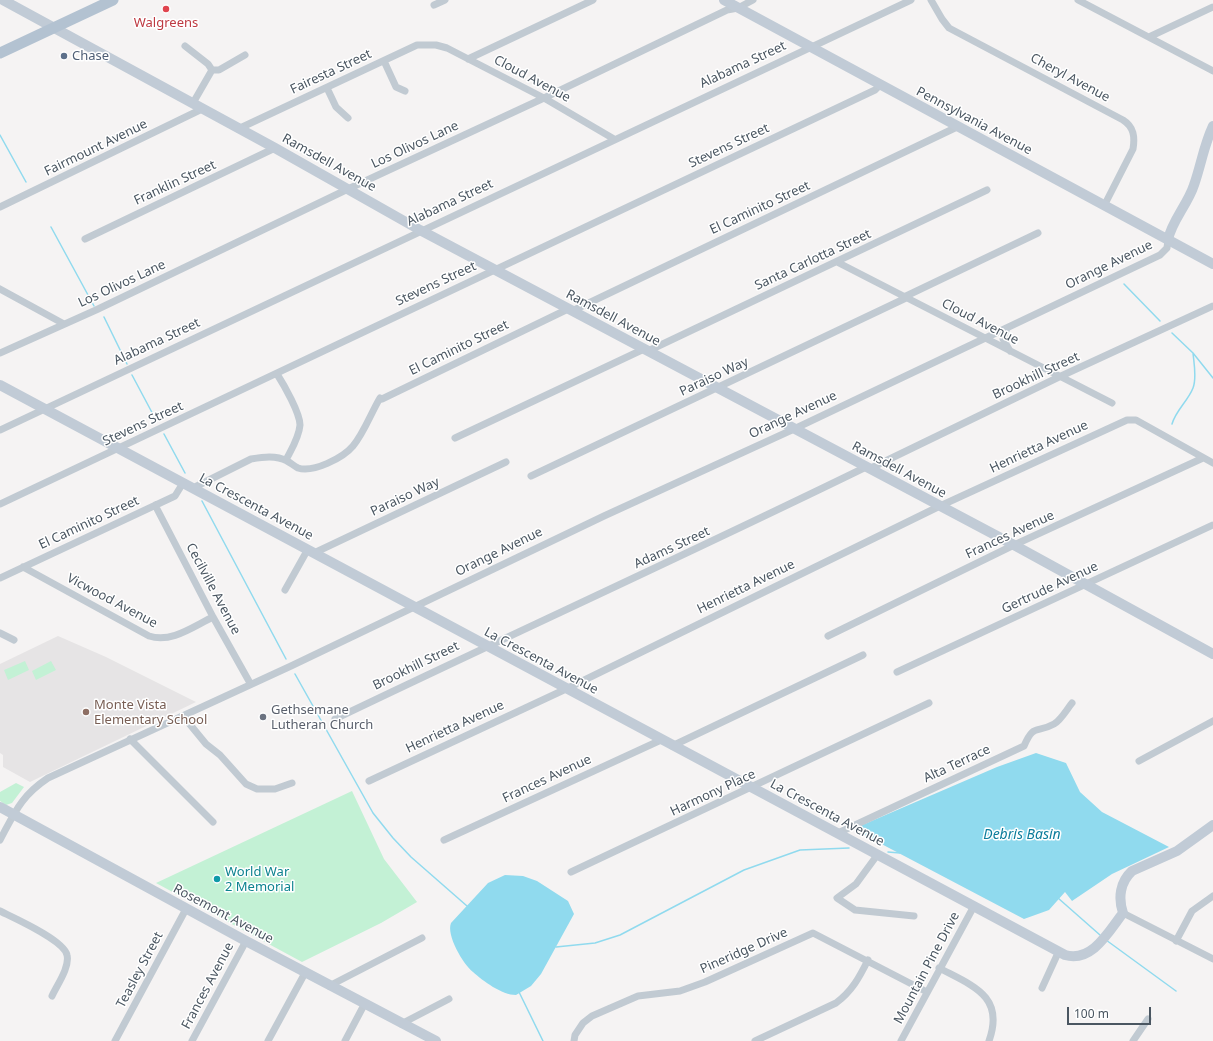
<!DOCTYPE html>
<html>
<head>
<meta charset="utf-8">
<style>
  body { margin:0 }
  #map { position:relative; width:1213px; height:1041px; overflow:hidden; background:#f5f3f3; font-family:"Noto Sans",sans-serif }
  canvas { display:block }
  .scale { position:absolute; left:1067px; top:1007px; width:84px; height:18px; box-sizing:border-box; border:2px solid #4a5661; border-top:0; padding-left:5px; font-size:12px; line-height:14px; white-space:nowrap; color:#4a5661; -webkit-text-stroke:3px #fff; paint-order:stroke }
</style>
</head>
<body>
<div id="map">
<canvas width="1213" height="1041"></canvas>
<div class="scale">100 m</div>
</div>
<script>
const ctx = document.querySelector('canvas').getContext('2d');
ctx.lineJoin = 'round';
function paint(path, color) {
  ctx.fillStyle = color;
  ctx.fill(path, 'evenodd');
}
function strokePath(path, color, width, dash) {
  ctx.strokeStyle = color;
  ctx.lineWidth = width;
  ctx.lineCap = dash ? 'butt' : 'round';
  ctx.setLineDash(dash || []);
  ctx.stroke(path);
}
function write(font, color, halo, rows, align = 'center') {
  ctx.font = font + ' "Noto Sans",sans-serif';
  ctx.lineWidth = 3;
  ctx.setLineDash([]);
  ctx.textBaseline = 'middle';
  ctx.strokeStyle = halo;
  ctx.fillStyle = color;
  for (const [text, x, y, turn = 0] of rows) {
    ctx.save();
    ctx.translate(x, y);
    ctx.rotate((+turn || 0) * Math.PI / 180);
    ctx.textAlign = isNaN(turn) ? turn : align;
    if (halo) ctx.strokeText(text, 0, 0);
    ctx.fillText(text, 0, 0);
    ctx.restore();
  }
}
paint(new Path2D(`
  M58,636L106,657L196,702L30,782L3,767V755L0,753V664Z`), '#e6e4e5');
paint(new Path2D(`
  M25,661L29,670L8,680L4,670Z
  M51,661L56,670L36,680L32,671Z
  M16,783L24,787L12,803L6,805L0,801V792Z
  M352,791L384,859L417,902L381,923L302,962L156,883Z`), '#c3f1d5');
paint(new Path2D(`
  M1036,753L1066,763L1080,792L1102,812L1169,847L1112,874L1072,901L1065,892L1049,910L1024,919L853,829L997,767Z
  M505,875L523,876L537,881L568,901L574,914L541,974L531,986L516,995C502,995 483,981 473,972C463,964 446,935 451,923L488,883Z`), '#90daee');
strokePath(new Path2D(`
  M0,135L26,182
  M51,227L94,306
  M1124,284L1160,321
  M104,317L127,364
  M1172,333L1193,353L1213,378
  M132,375L156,420
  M1172,424C1176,410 1188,401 1193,388C1197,378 1194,364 1193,353
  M164,434L185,473
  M202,501L286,659
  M295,674L373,813L393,838L411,857L467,906
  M888,852L900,853
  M1058,898L1100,935
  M1106,940L1176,991
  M556,947L595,943L620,935L744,870L800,850L849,848
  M519,992L543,1041`), '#90daee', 1.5);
strokePath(new Path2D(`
  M931,0L942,19L949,28L1123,120C1134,127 1135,137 1133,149L1104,206
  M1078,0L1213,71
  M434,5L445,0
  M1149,37L1213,7
  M185,46L208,64L212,70
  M468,59L593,0
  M384,61L396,87L405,91
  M327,88L336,107L348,118
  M193,103L212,70H219L245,55
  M238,129L417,45H436L447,48L544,98L614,139
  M0,207L202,109
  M85,239L275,148
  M837,262L1112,403
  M0,289L64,324
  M904,297L1038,233
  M572,311L957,127
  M1007,328L1003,339L1010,351
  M648,351L987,190
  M0,353L96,310L348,189L544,98L727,10L738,8L753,0
  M277,374C284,385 300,413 300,425C299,438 291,450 286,460
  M382,399L568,309
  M0,430L911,0
  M455,438L644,349
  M869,469L1059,377L1213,306
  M531,476L906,298
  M193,488L251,459C263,457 276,455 287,461C291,463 294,466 298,468C313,473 343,458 353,446C364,433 371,413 380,398
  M0,504L875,90L880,85
  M155,505L213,617L250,683
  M314,553L506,462
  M23,567L149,636C172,643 192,627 213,617
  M0,578L175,496L183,483
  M285,590L308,549
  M0,633L14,640
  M828,636L1014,545L1203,458
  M897,672L1213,525
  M183,716L206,744L220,755L246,784L257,789H275L292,783
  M335,719C512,634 690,553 866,467
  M130,739L213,822
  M672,746L863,655
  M1139,761L1213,721
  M369,781L566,689L940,506L1127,420H1136L1213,463
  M838,833L1024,746C1034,723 1036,734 1054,724C1061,720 1067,709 1072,703
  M0,840C15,812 21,796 48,778L291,666L604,516L794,429L1160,255L1167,248L1168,240
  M444,840L661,740
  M878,854L856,884L837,898L855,910L914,916
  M571,872L929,703
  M0,911C14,918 64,940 67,955C70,967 57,985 52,996
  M1123,913L1213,959
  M1176,941L1192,911L1213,896
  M939,968C973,986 1005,996 989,1041
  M329,986L422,938
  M1042,988L1058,953
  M401,1024L449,999
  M115,1041L186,909
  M192,1041L246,941
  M268,1041L305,973
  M345,1041L364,1005
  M574,1041L575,1035L583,1023L592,1016L638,996L680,991L705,982L813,933L927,992
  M755,1041L836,1003C852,991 859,978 868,960
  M901,1041L974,906
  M1133,1041L1148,1019`), '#c1cad2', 7);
strokePath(new Path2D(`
  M3,0L275,148L420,230L1014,545L1213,654
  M724,0L1213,264
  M1168,240C1171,222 1188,204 1194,185C1201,165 1204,145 1213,126
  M0,385L1065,955C1092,963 1109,931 1123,913C1118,898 1120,882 1132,871L1177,851L1213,825
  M0,807L246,941L436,1041`), '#c1cbd6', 10);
strokePath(new Path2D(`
  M0,53L113,0`), '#b3c2d1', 11);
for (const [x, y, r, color] of [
  [166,9,4,"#e0444e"],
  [64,56,4,"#5c6f8a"],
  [86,712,4,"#8d6e63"],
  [263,717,4,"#6b7280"],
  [217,879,4,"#0f9aa8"]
]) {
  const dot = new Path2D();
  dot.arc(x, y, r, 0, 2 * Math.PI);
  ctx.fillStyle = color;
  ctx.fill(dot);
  strokePath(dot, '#fff', 1.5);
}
write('13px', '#be3a42', '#fff', [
  ["Walgreens",166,23]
]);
write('13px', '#4e5e75', '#fff', [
  ["Chase",72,56]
], 'left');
write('13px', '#4a5661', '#fff', [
  ["Alabama Street",743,65,-25],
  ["Fairesta Street",331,72,-25],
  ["Cheryl Avenue",1070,78,28],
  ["Cloud Avenue",532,79,28],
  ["Pennsylvania Avenue",974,121,28],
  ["Los Olivos Lane",415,145,-25],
  ["Stevens Street",729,146,-25],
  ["Fairmount Avenue",96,148,-26],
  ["Ramsdell Avenue",329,163,29],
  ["Franklin Street",175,183,-25],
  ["Alabama Street",450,203,-25],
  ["El Caminito Street",760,208,-25],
  ["Santa Carlotta Street",813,260,-25],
  ["Orange Avenue",1109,265,-26],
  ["Los Olivos Lane",122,284,-25],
  ["Stevens Street",436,284,-25],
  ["Ramsdell Avenue",613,318,28],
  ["Cloud Avenue",980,322,27],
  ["Alabama Street",157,342,-25],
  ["El Caminito Street",459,348,-26],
  ["Brookhill Street",1036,376,-25],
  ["Paraiso Way",714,377,-25],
  ["Orange Avenue",793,415,-25],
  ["Stevens Street",143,424,-25],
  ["Henrietta Avenue",1039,447,-25],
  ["Ramsdell Avenue",899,470,28],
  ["Paraiso Way",405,497,-25],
  ["La Crescenta Avenue",256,507,28],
  ["El Caminito Street",89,523,-25],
  ["Frances Avenue",1010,535,-25],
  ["Adams Street",672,548,-25],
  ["Orange Avenue",499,552,-26],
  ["Henrietta Avenue",746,587,-26],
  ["Gertrude Avenue",1050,588,-25],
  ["Cecilville Avenue",213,589,62],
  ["Vicwood Avenue",112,601,28],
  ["La Crescenta Avenue",541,661,28],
  ["Brookhill Street",416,666,-26],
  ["Henrietta Avenue",455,727,-25],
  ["Alta Terrace",957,764,-25],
  ["Frances Avenue",547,779,-25],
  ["Harmony Place",713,793,-25],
  ["La Crescenta Avenue",827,813,28],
  ["Rosemont Avenue",223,914,28],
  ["Pineridge Drive",744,951,-24],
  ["Mountain Pine Drive",927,968,-62],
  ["Teasley Street",140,970,-62],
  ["Frances Avenue",208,986,-62]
]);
write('13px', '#785e54', '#fff', [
  ["Monte Vista",94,705],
  ["Elementary School",94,720]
], 'left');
write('13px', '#5b616d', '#fff', [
  ["Gethsemane",271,710],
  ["Lutheran Church",271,725]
], 'left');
write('13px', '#0d838f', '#fff', [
  ["World War",225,872],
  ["2 Memorial",225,887]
], 'left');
write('italic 14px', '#0c7c9b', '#fff', [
  ["Debris Basin",1022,835]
]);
</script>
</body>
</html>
